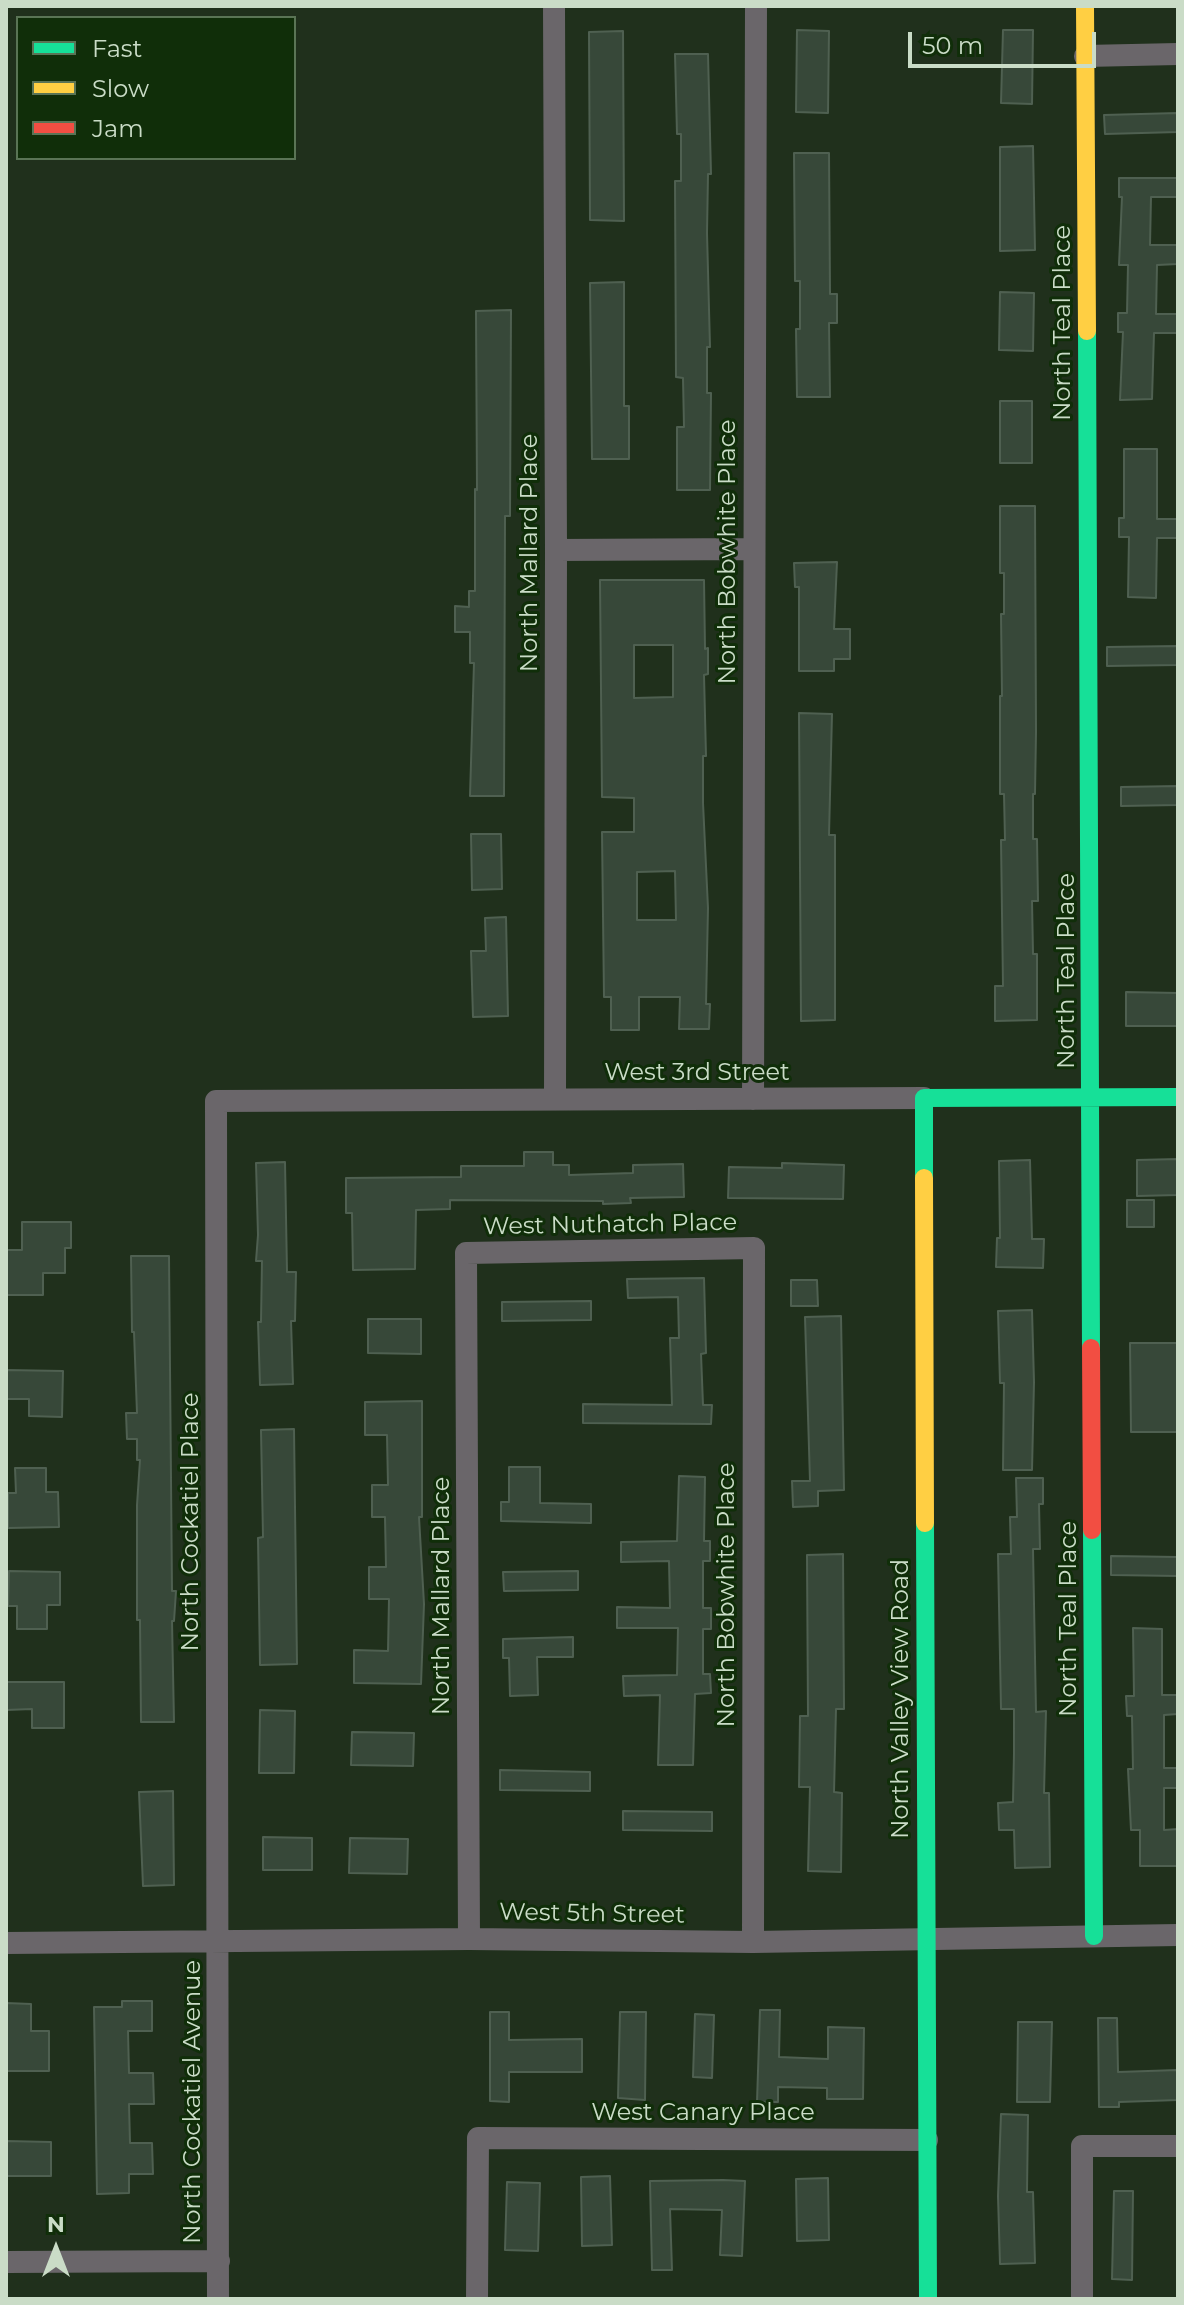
<!DOCTYPE html>
<html>
<head>
<meta charset="utf-8">
<style>
  body { margin:0 }
  #map { position:relative; width:1184px; height:2305px; overflow:hidden; background:#20301c; font-family:Montserrat,sans-serif }
  canvas { display:block }
  .frame { position:absolute; inset:0; border:8px solid #cadcc7; pointer-events:none }
  .legend { position:absolute; left:16px; top:16px; width:280px; height:144px; box-sizing:border-box; background:#102e09; border:2px solid #5a7455; margin:0; padding:10px 14px; list-style:none; font-size:24px; color:#cadcc7 }
  .legend li { display:flex; align-items:center; gap:16px; height:40px }
  .legend b { width:40px; border:2px solid #5a7455 }
  .north { position:absolute; left:16px; top:2209px; width:80px; height:80px; -webkit-text-stroke:6px #102e09; paint-order:stroke; rotate:0deg; font-size:22px; font-weight:700; line-height:32px; text-align:center; color:#cadcc7 }
  .north::after { content:''; display:block; margin:auto; width:28px; height:36px; background:#cadcc7; clip-path:polygon(50% 0,100% 100%,50% 72%,0 100%) }
  .scale { position:absolute; left:908px; top:32px; width:188px; height:36px; box-sizing:border-box; border:4px solid #cadcc7; border-top:0; padding-left:10px; font-size:24px; line-height:28px; white-space:nowrap; color:#cadcc7; -webkit-text-stroke:6px #102e09; paint-order:stroke }
</style>
</head>
<body>
<div id="map">
<canvas width="1184" height="2305"></canvas>
<div class="frame"></div>
<ul class="legend">
<li><b style="height:10px;background:#16e098"></b>Fast</li>
<li><b style="height:10px;background:#ffcf43"></b>Slow</li>
<li><b style="height:10px;background:#f24e42"></b>Jam</li>
</ul>
<div class="north">N</div>
<div class="scale">50 m</div>
</div>
<script>
const ctx = document.querySelector('canvas').getContext('2d');
ctx.lineJoin = 'round';
function paint(path, color) {
  ctx.fillStyle = color;
  ctx.fill(path, 'evenodd');
}
function strokePath(path, color, width, dash) {
  ctx.strokeStyle = color;
  ctx.lineWidth = width;
  ctx.lineCap = dash ? 'butt' : 'round';
  ctx.setLineDash(dash || []);
  ctx.stroke(path);
}
function write(font, color, halo, rows, align = 'center') {
  ctx.font = font + ' Montserrat,sans-serif';
  ctx.lineWidth = 6;
  ctx.setLineDash([]);
  ctx.textBaseline = 'middle';
  ctx.strokeStyle = halo;
  ctx.fillStyle = color;
  for (const [text, x, y, turn = 0] of rows) {
    ctx.save();
    ctx.translate(x, y);
    ctx.rotate((+turn || 0) * Math.PI / 180);
    ctx.textAlign = isNaN(turn) ? turn : align;
    if (halo) ctx.strokeText(text, 0, 0);
    ctx.fillText(text, 0, 0);
    ctx.restore();
  }
}
const building = new Path2D(`
  M797,30L829,31L828,113L796,112Z
  M1003,30H1033L1032,104L1001,103Z
  M623,31L624,221L590,220L589,32Z
  M675,54H708L711,174H708L707,233L710,347H707V393H711L710,490H677V427H684L683,378L676,377L675,181H681V134H677Z
  M1178,113V132L1105,134L1104,115Z
  M1033,146L1035,250L1000,251V147Z
  M794,153H829L830,294H837V323H829L830,397H797L796,329H800V281H795Z
  M1119,178H1178V197H1151L1150,245H1178V264L1157,265L1156,314H1178V333H1154L1152,399L1120,400L1123,332H1118V313H1127L1128,265H1119L1122,197H1119Z
  M624,282V406H629V459H592L590,283Z
  M1000,292L1034,293L1033,351L999,350Z
  M511,310L510,516H505L504,796H470L474,663H470V632H455V606L469,607V591H475V489L477,490L476,311Z
  M1000,401H1032V463H1000Z
  M1124,449H1157V519H1178V538H1157L1156,598L1128,597L1129,537H1119V518H1124Z
  M1000,506H1035L1036,732L1035,794H1033V839H1037L1038,901H1032L1033,954H1037V1020L995,1021V986H1003L1001,840H1005L1004,794H1000V696H1002L1001,614H1004V573H1000Z
  M837,562L834,629H850V659H834V671H799V587H795L794,563Z
  M600,580H704L705,649L708,648V674L704,675L706,756H703V803L708,908L706,1004H710L709,1029H679L680,997H639V1030H611V997H604L602,832H634V798L602,797ZM634,645H673V697L634,698ZM675,871L676,920H637V872Z
  M1178,646V665L1107,666V647Z
  M799,713L832,714L829,835H835V1020L801,1021Z
  M1178,786V805L1121,806V787Z
  M471,834H501L502,889L472,890Z
  M506,917L508,1016L473,1017L471,951H486L485,918Z
  M1126,992L1178,993V1026H1126Z
  M524,1152H553V1165H569V1175L633,1173V1165L683,1164L684,1197L630,1198L631,1203L603,1204V1201L450,1200V1209L416,1210L415,1269L353,1270L352,1213H346V1178L461,1177V1166H524Z
  M1178,1159V1195L1137,1196V1160Z
  M1030,1160L1032,1239H1044L1043,1268L996,1267L997,1238H1000L999,1161Z
  M285,1162L287,1272H296L295,1321H291L293,1384L260,1385L258,1322H261L262,1261H256L258,1235L256,1163Z
  M782,1163L844,1165L843,1199L728,1198L729,1167L782,1168Z
  M1127,1200H1154V1227H1127Z
  M22,1222H71V1248H65V1273H43V1295H6V1250H22Z
  M131,1256H169L172,1591H176L174,1621H172L174,1722H141L140,1620H137V1505L140,1460H137V1439H127L126,1413H137L134,1332H132Z
  M704,1278L706,1353L701,1354L703,1405H712L711,1424L583,1423V1404L672,1405L670,1338H679L678,1297L628,1298L627,1279Z
  M791,1280H817L818,1306H791Z
  M591,1301V1320L502,1321V1302Z
  M1032,1310L1034,1382L1032,1470H1003L1004,1383H1000L998,1311Z
  M841,1316L844,1490L818,1491V1506L793,1507L792,1481H810L805,1317Z
  M368,1319H421V1354L368,1353Z
  M1130,1343H1178V1432H1131Z
  M6,1370L63,1371L62,1417L29,1416V1399H6Z
  M422,1401V1517H419L424,1604L421,1684L354,1683V1650L388,1651L389,1599H369V1567H386L385,1517H372V1485H388L387,1435H365V1402Z
  M294,1429L297,1664L260,1665L258,1538L263,1537L261,1430Z
  M509,1467H540V1503L591,1504V1523L501,1521V1502H509Z
  M15,1468H46V1492H58L59,1527L8,1528V1493H16Z
  M679,1476L705,1477L704,1541H710V1561H703V1608H711V1629H703V1674H710L711,1693L695,1694L693,1765H658L660,1695L624,1696L623,1676L677,1675L678,1628H617V1607L670,1608L669,1561L621,1562V1542L677,1541Z
  M1016,1478H1043V1504H1039L1040,1549H1033L1036,1712L1046,1711L1044,1793H1049L1050,1867L1015,1868L1014,1830H999L998,1803L1013,1802L1014,1753V1709H1001L998,1554H1011L1010,1517H1017Z
  M843,1554L844,1709H836L834,1792L842,1793L841,1872L808,1871L810,1787H799L800,1716H808L807,1555Z
  M1111,1556L1178,1557V1576L1111,1575Z
  M9,1571L60,1572V1605H47V1629H17V1606H8Z
  M578,1571V1590L504,1591L503,1572Z
  M1133,1628L1162,1629V1695H1178V1714L1164,1715V1768H1178V1788H1164V1830L1178,1829V1866H1140V1830H1131L1128,1769H1133L1132,1716H1127L1126,1696H1134Z
  M573,1637V1657H537L538,1695L510,1696L509,1658H503V1639Z
  M6,1682H64V1728H32V1709L6,1710Z
  M260,1710L295,1711L294,1773H259Z
  M352,1732L414,1733L413,1766L351,1765Z
  M500,1770L590,1772V1791L500,1790Z
  M173,1791L174,1885L143,1886L139,1792Z
  M623,1811L712,1812V1831L623,1830Z
  M263,1837L312,1838V1870H263Z
  M350,1838L408,1839L407,1874L349,1873Z
  M122,2001H152V2031H128L129,2073H153L154,2104H129L130,2143H152L153,2174H129V2193L97,2194L94,2007H122Z
  M6,2003L31,2004V2031H49V2071H6Z
  M760,2010H780L779,2057L828,2059V2027L864,2028L863,2099H827V2088L778,2087V2102H757Z
  M490,2012H509V2040L582,2039V2072H509V2102L490,2101Z
  M620,2012H646L645,2100L618,2098Z
  M695,2014L714,2015L712,2078L693,2077Z
  M1098,2018H1117L1118,2072L1178,2070V2100L1119,2102V2107H1099Z
  M1018,2022H1052L1050,2102H1017Z
  M1001,2114L1028,2115L1027,2192H1033L1035,2263L1000,2264L998,2196Z
  M6,2141L51,2142V2176H6Z
  M610,2176L612,2245L582,2246L581,2177Z
  M828,2178L829,2240L797,2241L796,2179Z
  M723,2180L745,2181L742,2256L720,2255L722,2210L670,2209L672,2270H652L650,2181Z
  M507,2182L540,2183L538,2251L505,2250Z
  M1114,2191H1133L1132,2280L1112,2279Z`);
paint(building, '#374839');
strokePath(building, '#4f6051', 2);
strokePath(new Path2D(`
  M554,6L556,550L555,1099
  M1085,56L1178,54
  M556,550L754,549
  M753,1099L756,6
  M469,1939L466,1253L754,1248L753,1942
  M6,1943L469,1939L753,1942L1178,1935
  M6,2262L219,2261
  M218,2299L216,1101L924,1098
  M477,2299L478,2138L927,2140
  M1082,2299V2146H1178`), '#6a666a', 22);
strokePath(new Path2D(`
  M1087,331L1091,1348
  M924,1178V1098L1178,1097
  M925,1523L928,2299
  M1092,1530L1094,1936`), '#16e098', 18);
strokePath(new Path2D(`
  M1085,6L1087,331
  M924,1178L925,1523`), '#ffcf43', 18);
strokePath(new Path2D(`
  M1091,1348L1092,1530`), '#f24e42', 18);
write('24px', '#cadcc7', '#102e09', [
  ["North Teal Place",1063,323,-90],
  ["North Bobwhite Place",728,552,-90],
  ["North Mallard Place",530,553,-90],
  ["North Teal Place",1067,971,-90],
  ["West 3rd Street",697,1073],
  ["West Nuthatch Place",610,1225,-1],
  ["North Cockatiel Place",191,1522,-90],
  ["North Bobwhite Place",727,1595,-90],
  ["North Mallard Place",442,1596,-90],
  ["North Teal Place",1069,1619,-90],
  ["North Valley View Road",901,1699,-90],
  ["West 5th Street",592,1914,1],
  ["North Cockatiel Avenue",193,2102,-90],
  ["West Canary Place",703,2113]
]);
</script>
</body>
</html>
